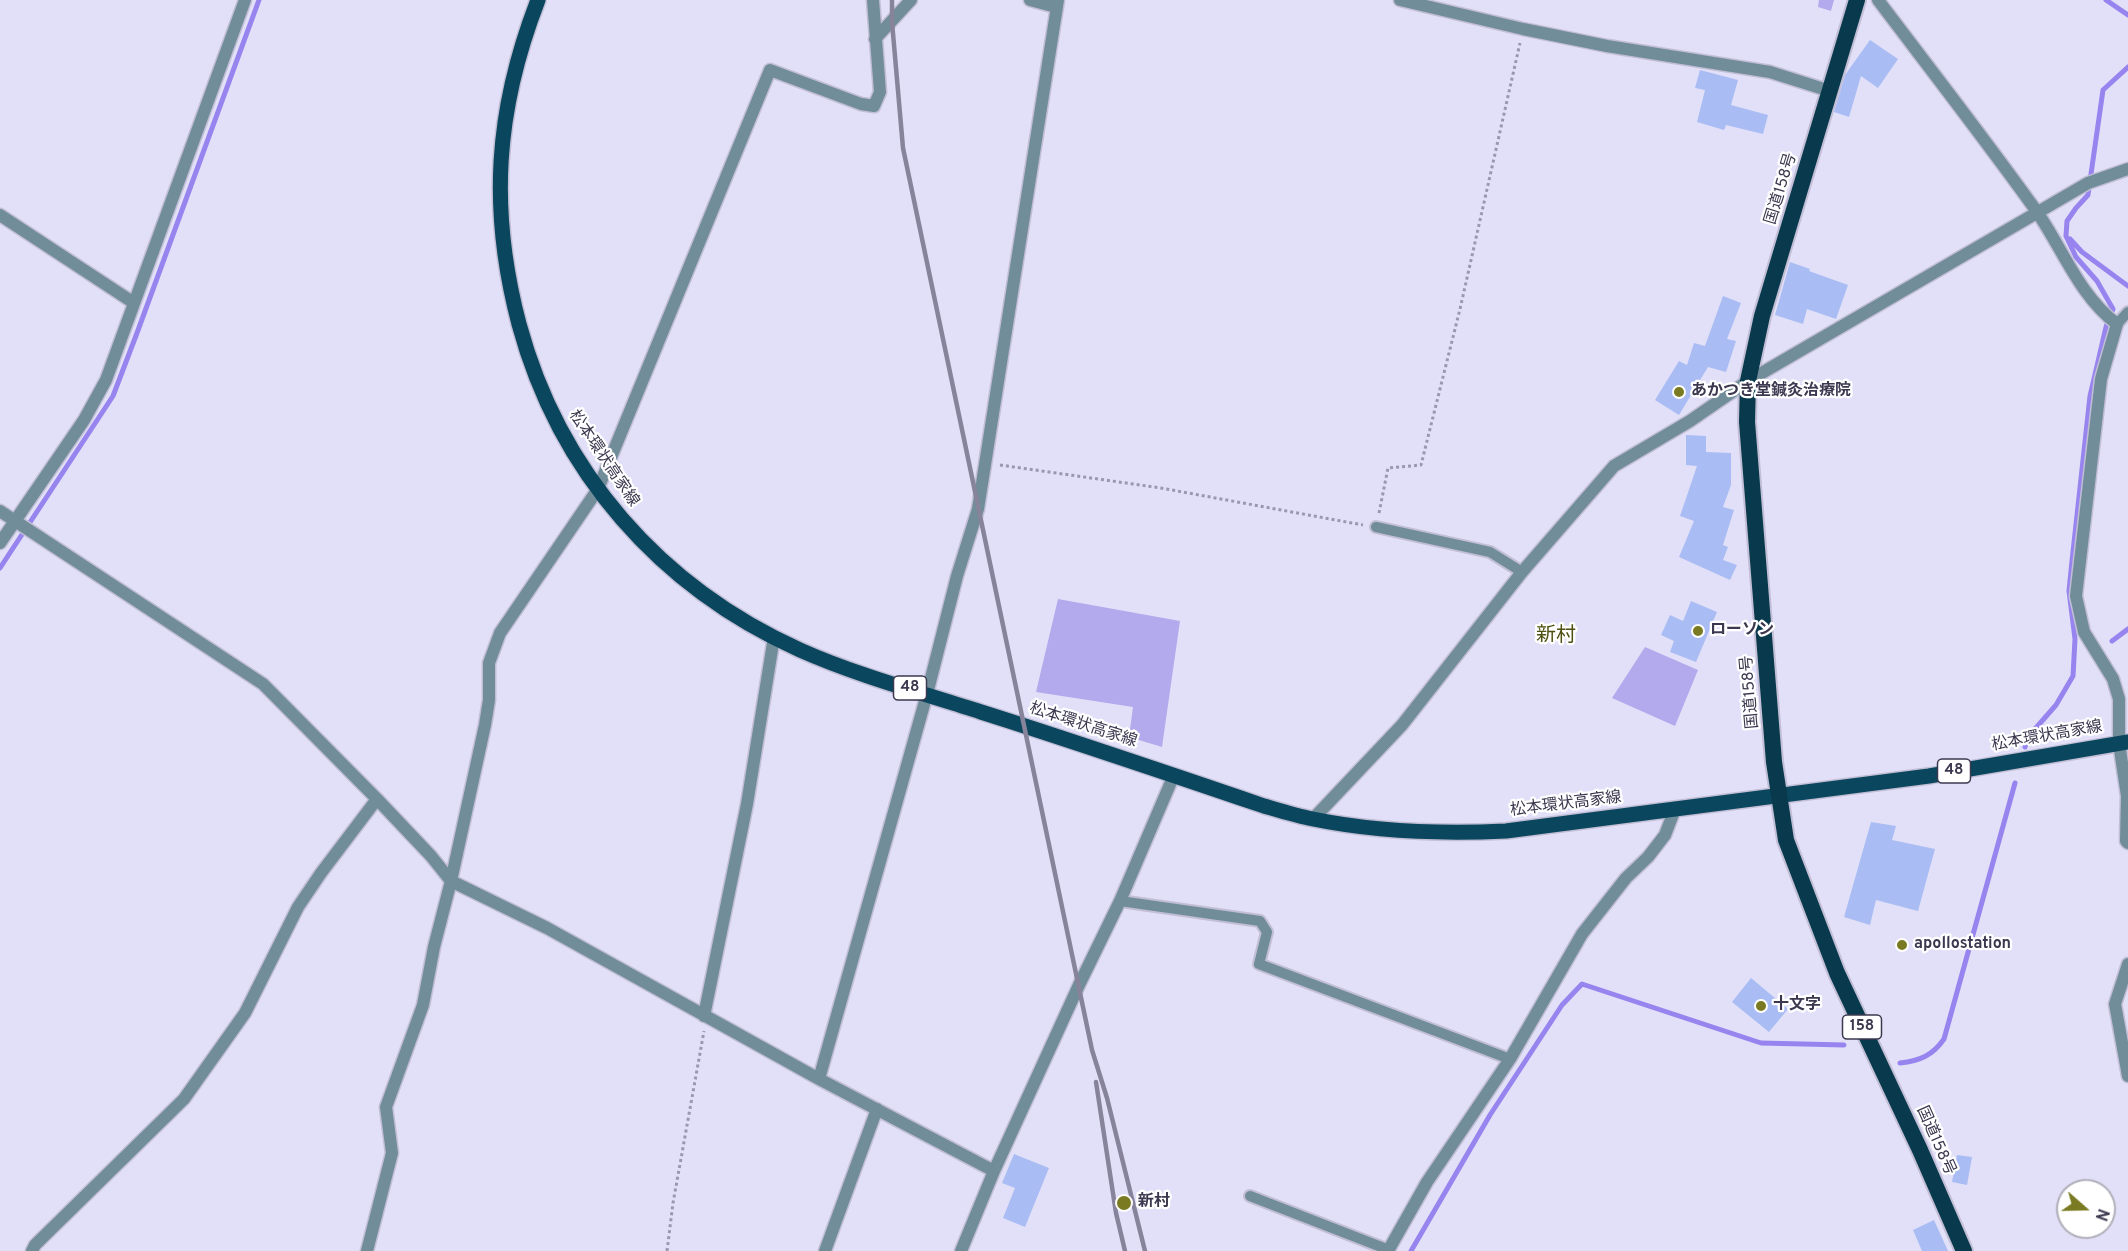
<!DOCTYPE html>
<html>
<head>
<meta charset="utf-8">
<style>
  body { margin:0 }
  #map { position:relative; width:2128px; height:1251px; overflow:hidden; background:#e2e0f8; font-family:Overpass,sans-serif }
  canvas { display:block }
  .north { position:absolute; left:2056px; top:1179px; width:60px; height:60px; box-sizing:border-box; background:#fff; border:2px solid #b1afb9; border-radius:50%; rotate:110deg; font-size:16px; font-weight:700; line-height:24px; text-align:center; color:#3b384f }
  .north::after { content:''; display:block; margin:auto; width:21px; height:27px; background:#797a21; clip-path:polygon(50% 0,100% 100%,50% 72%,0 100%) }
</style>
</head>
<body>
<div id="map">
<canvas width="2128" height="1251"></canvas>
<div class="north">N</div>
</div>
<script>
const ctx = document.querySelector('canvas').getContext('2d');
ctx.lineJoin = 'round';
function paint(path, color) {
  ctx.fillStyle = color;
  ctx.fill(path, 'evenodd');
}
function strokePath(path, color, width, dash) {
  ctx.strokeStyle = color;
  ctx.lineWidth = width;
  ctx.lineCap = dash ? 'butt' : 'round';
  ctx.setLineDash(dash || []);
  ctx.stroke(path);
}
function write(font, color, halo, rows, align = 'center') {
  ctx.font = font + ' Overpass,"Noto Sans JP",sans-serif';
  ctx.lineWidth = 4.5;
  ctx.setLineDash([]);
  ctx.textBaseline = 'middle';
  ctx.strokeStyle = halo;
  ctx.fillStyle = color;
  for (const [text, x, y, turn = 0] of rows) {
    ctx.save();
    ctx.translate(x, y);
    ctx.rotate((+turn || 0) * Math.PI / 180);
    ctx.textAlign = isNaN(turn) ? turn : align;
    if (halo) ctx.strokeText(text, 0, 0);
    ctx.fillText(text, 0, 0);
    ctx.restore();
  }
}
paint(new Path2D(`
  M1819,0H1834L1831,11L1818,7Z
  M1058,599L1180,621L1162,747L1129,737L1133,707L1036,692Z
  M1645,647L1698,670L1675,726L1612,698Z`), '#b2aaec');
strokePath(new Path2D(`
  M2106,0L2128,15
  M2070,239L2082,252L2128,286
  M0,568L113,396L137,333L259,0
  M2112,641L2128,629
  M2025,747L2028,737L2056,705L2073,676L2075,639L2069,591L2072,561L2090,396L2106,327L2113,309L2097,281L2076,257L2066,236L2067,221L2076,208L2088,195L2103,90L2128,67
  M1900,1063C1920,1061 1933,1055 1944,1039L2015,783
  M1411,1251L1490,1115L1562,1005L1582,984L1761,1043L1844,1045`), '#9784ee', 5);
paint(new Path2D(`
  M1870,40L1898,59L1878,88L1861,76L1849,117L1834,112L1845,75Z
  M1700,70L1738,80L1731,105L1768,115L1763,134L1726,125L1724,130L1697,122L1705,90L1695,88Z
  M1790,262L1810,269L1809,271L1848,285L1836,319L1807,309L1803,324L1775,315Z
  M1723,296L1741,303L1727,339L1736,341L1726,372L1708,367L1679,415L1655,400L1679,361L1687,365L1694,343L1705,346Z
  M1686,435L1706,436V452L1731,453V485L1723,507L1734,510L1723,545L1728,547L1723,560L1737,565L1730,580L1679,557L1694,521L1680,516L1697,466L1686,465Z
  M1691,601L1717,612L1696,662L1670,652L1674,641L1661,635L1670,615L1683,621Z
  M1871,822L1896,826L1892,840L1935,849L1918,911L1876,900L1870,925L1844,917Z
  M1751,978L1788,1009L1769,1032L1732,1002Z
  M1014,1154L1049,1168L1025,1227L1003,1218L1015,1188L1002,1183Z
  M1957,1155L1972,1157L1967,1185L1952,1182Z
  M1934,1220L1948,1251H1922L1913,1230Z`), '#a9bcf3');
const service = new Path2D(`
  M2117,324L2128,312
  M1376,527L1490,552L1522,572
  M1120,901L1260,921L1267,932L1259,964L1510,1059
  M1250,1196L1389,1250`);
const minor = new Path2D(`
  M1030,0L1056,7
  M1400,0L1523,29L1607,46L1770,72L1830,91
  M1878,0C1931,70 1984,138 2035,209C2062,247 2079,296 2117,324L2101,379L2076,596L2084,632L2113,679L2119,699V743L2127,796L2126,841L2128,843
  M875,39L911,0
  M0,215L134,303
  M0,511L263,684L377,799L431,856L451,881L547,928L819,1079L994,1171
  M0,543L84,420L106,380L245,0
  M1313,819L1402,725L1522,572L1614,466L1690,421L1748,381L2088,183L2128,169
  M2128,964L2115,1004L2128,1076
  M704,1016L747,804L774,637
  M819,1079L927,694L957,576L978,509L1058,0
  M32,1251L35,1245L184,1099L245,1013L298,907L321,873L377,799
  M367,1251L392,1153L386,1107L423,1005L434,947L451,881L485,725L489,700V663L500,633L598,489L770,70L861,104L874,106L880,92L873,0
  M825,1251L877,1109
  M961,1251L994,1171L1079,985L1120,901L1174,775
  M1388,1251L1427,1182L1510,1059L1582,934L1626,878L1648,857L1665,835L1675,809`);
const primary = new Path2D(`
  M538,0C495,111 489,210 519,324C559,472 660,587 800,650C856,675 922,693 981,712C1076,742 1170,774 1264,806C1281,811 1297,816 1313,819C1376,832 1442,834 1506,831L1929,776L2128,742`);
const trunk = new Path2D(`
  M1857,0L1762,316L1748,381L1747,422L1774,762L1786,840L1837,973L1920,1150L1964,1251`);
strokePath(service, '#c1bed6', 14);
strokePath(minor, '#c1bed6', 15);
strokePath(primary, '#c1bed6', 18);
strokePath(trunk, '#c1bed6', 20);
strokePath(new Path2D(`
  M1000,465L1161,488L1363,525
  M1379,513L1388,468L1421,465L1460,309L1520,43
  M667,1251L673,1203L704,1031`), '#9a97af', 3, [3, 3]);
strokePath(service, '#728d9a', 10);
strokePath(minor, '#728d9a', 12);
strokePath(primary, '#0a465d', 15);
strokePath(trunk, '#08394c', 16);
strokePath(new Path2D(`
  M892,0V22L903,148L1092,1050L1107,1098L1145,1251
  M1096,1082L1116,1213L1125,1251`), '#86839b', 4.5);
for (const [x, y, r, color] of [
  [1679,392,6,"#797a21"],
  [1698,631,6,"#797a21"],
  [1902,945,6,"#797a21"],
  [1761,1006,6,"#797a21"],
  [1124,1203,8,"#797a21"]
]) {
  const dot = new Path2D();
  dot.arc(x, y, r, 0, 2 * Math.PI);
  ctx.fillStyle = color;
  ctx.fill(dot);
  strokePath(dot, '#fff', 2);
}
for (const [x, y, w] of [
  [910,688,33],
  [1954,771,33],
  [1862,1027,39]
]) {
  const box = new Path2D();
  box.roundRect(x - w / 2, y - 12, w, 24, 4.5);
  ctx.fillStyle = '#fff';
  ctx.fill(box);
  strokePath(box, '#3b384f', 1.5);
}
write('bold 15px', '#3b384f', null, [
  ["48",910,688],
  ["48",1954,771],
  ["158",1862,1027]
]);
write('16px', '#3b384f', '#fff', [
  ["国道158号",1782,189,-73],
  ["松本環状高家線",603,459,56],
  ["国道158号",1751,692,-95],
  ["松本環状高家線",1083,726,18],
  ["松本環状高家線",2047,737,-10],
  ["松本環状高家線",1566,805,-7],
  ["国道158号",1935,1141,66]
]);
write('bold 16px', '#3b384f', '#fff', [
  ["あかつき堂鍼灸治療院",1691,392],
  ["ローソン",1710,631],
  ["apollostation",1914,945],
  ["十文字",1773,1006],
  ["新村",1138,1203]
], 'left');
write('20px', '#4e4f12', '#fff', [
  ["新村",1556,637]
]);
</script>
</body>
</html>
